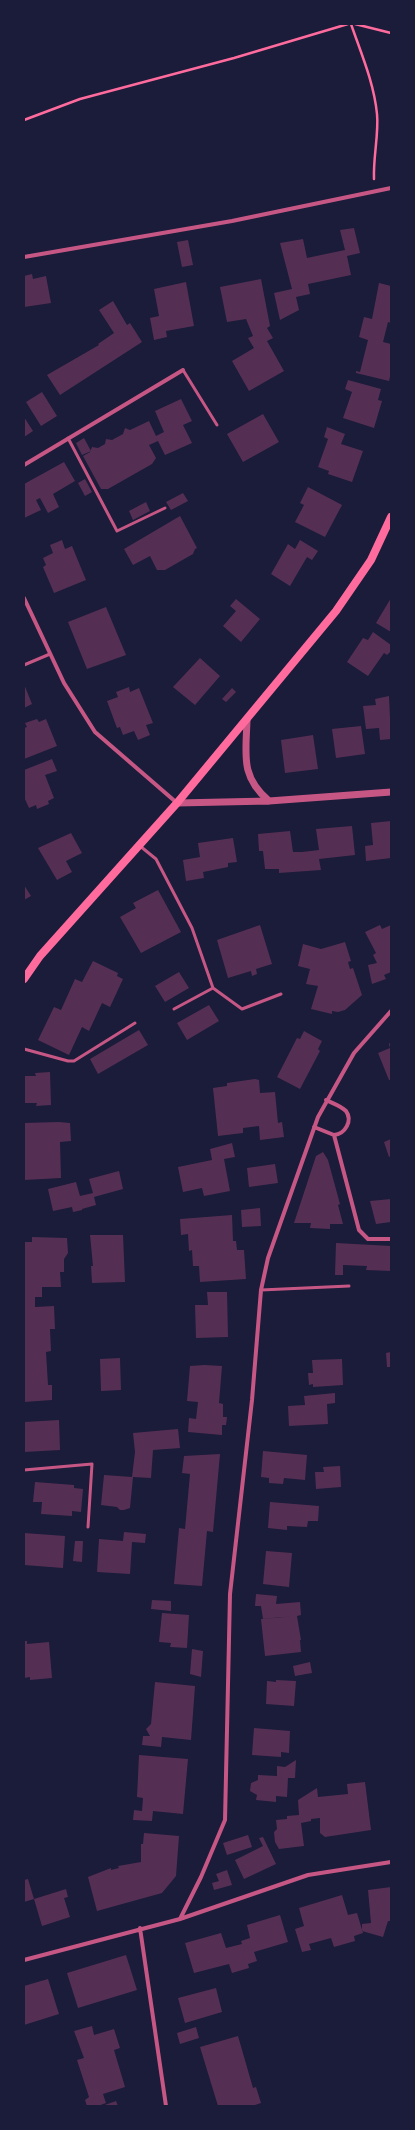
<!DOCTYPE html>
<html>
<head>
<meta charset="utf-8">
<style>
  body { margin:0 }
  #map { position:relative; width:415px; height:2130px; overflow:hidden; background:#1b1b3a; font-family:"Noto Sans",sans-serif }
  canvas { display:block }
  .frame { position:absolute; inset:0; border:25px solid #1b1b3a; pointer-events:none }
</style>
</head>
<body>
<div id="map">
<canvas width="415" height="2130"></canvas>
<div class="frame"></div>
</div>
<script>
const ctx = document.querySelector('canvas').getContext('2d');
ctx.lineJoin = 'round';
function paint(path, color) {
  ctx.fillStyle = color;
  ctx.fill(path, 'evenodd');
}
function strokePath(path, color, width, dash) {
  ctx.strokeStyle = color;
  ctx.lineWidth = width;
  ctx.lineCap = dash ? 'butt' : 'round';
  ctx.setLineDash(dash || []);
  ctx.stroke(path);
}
paint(new Path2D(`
  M354,228L360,253L347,256L351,275L308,284L310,294L296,297L299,310L280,320L274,293L292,289L280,243L303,239L307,258L321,255L345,250L340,230Z
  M188,240L193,265L182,267L177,242Z
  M32,274L33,279L46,276L51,303L24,307V276Z
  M261,279L270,326L267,328L273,338L267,341L284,371L249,391L232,361L254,348L248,338L253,336L246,319L227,322L220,287Z
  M186,282L194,326L166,331L167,337L154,340L150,318L159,316L154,289Z
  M379,283L391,286V323L388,322L383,342L391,344V372L389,381L356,373V371L360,372L368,340L359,337L364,317L372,319Z
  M113,301L127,325L130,323L142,342L60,395L47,375L99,345L98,344L114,333L99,310Z
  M348,380L381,389L378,400L382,401L374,428L343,418L352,392L345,389Z
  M42,392L57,416L41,426L26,402Z
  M181,399L192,421L183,425L192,443L165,455L158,441L149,445L156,458L152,464L108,489H101L83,456L90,452L92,447L98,448L105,444L106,439L112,440L123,434L125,428L130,430L149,421L156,436L164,432L155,411Z
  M263,414L279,442L243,462L227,434Z
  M24,417L33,431L24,437Z
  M327,427L345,434L341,444L363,451L352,482L328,474L329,471L318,467L328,439L324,437Z
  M84,438L91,451L82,455L76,443Z
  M64,462L75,481L53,494L59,507L48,513L40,498L36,500L41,510L24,518V484Z
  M85,479L92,492L85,496L78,483Z
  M308,487L342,505L325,537L295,522L304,505L300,503Z
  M183,493L188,501L171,510L166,502Z
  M146,502L150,511L133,520L129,511Z
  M180,516L197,548L195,549L193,554L165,570H157L150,556L133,565L124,549Z
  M62,540L65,549L72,546L86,580L54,593L43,567L46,565L43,558L53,553L50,545Z
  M300,540L318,551L312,560L307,557L290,586L271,574L288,544L295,549Z
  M391,598V632L376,623Z
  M236,599L260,619L241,642L223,626L236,611L230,606Z
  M106,607L126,655L87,669L68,622Z
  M373,632L391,645V651L387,655L384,653L368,676L347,662L363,638L368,640Z
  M200,658L220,676L195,705L173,687Z
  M24,684L32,704L24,708Z
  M129,687L130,692L139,688L153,723L146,725L150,735L138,740L134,731L123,735L120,727L117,728L107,701L118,697L116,692Z
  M232,688L236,692L226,702L222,699Z
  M389,696L391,739L380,740L379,728L366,729L363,706L376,705L375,699Z
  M37,719L39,722L46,719L57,746L24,759V728L27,727L25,723Z
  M361,726L365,754L336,758L332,729Z
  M313,735L318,769L285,773L281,740Z
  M52,759L57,771L45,775L54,798L48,801L49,804L37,809L36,805L29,808L24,797V770Z
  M391,821V858L366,861L365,846L373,845L371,823Z
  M352,826L355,855L319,859L321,870L279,873V869H265L263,851H259L258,834L290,831L293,852H302L319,850L316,829Z
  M71,833L82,853L66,861L72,872L57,880L38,848Z
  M233,838L237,862L228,863V867L203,872L204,878L186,881L183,860L200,857L198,843Z
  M24,885L31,896L24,900Z
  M158,890L181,932L141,953L120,917L136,908L133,903Z
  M260,925L272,964L256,969L257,974L252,976L251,971L228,978L217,940Z
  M380,925L382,929L391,925V972L384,975L386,979L372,984L368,965L377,963L373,955L376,953L365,932Z
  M345,942L351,961L348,962L350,969L353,968L362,995L345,1010L338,1012L332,1011V1014L311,1009L318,986L306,984L310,969L298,966L303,944L321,949Z
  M93,961L118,973L117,976L123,979L110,1007L102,1003L89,1031L82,1027L69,1055L38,1040L54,1007L61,1010L75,979L82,982Z
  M179,972L189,988L165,1002L155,986Z
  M209,1005L219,1021L187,1040L177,1023Z
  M139,1030L148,1045L98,1074L90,1059Z
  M304,1031L322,1041L318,1049L320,1051L300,1089L277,1077L297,1038L300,1039Z
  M391,1041V1080H389L378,1053L390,1048L389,1044Z
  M50,1072L51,1105L36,1106L37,1103H24V1076H36L35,1073Z
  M255,1079L259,1080L260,1093L275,1092L278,1123L282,1122L284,1137L260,1140L259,1126L243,1128V1133L218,1136L213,1088L227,1086V1083Z
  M59,1122L70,1123L71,1141L60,1142L61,1178L24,1180V1123Z
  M391,1139V1156L389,1157L384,1142Z
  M232,1143L235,1157L224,1159L230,1191L204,1196L202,1188L183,1192L178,1167L212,1160L210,1149Z
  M323,1152L328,1160L340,1204L338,1205L343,1224H330V1229L310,1228L311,1223H294L316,1156Z
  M275,1164L278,1183L249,1187L247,1168Z
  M119,1171L123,1189L94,1197L96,1205L82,1209V1210L73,1212L72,1207L53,1211L48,1189L76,1182L80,1196L93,1193L89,1179Z
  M391,1199V1222L376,1224L370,1201Z
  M260,1208L261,1226L242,1227L241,1210Z
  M232,1215L233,1241H236L237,1250H244L246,1279L200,1282L199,1266H193L192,1250L189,1251L188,1234L181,1235L180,1219Z
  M90,1235H123L125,1282L92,1283L91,1266H93Z
  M32,1237L67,1238L68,1253L64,1259V1272H60L61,1287H42V1297H35V1307L54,1306L55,1329H50L51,1351L46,1352L48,1385H52V1400L24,1402V1242H32Z
  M336,1243L391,1246V1271L366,1270L367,1266L343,1265V1275H335Z
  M207,1292H227L228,1337L196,1338L195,1305H208Z
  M391,1352V1367H387L386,1353Z
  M120,1358L121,1390L101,1391L100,1359Z
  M342,1359L343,1385L313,1387V1384L309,1385L308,1373H313L312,1360Z
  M204,1365L222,1366L219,1403L223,1404V1417H227L226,1425H222V1435L188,1432L189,1418L196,1419L198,1402L187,1401L190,1366Z
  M335,1393V1403L327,1404L328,1424L289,1426L288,1406L305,1405L304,1396Z
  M59,1420L60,1450L24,1452V1422Z
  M178,1429L180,1448L153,1450L151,1478L133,1477L130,1508L124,1510H120L117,1507L101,1505L104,1475L132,1477L135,1452L133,1433Z
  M263,1451L307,1455L305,1480L284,1478L283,1484L269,1483V1478L261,1477Z
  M220,1454L213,1532L207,1531L202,1586L174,1584L179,1528L185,1529L190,1474L182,1473L184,1456Z
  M340,1466L341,1487L316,1489L315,1472H324L323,1467Z
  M35,1482L74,1485V1488L83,1489L81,1512L72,1511V1516L41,1514L42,1502H33Z
  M270,1502L319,1506L318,1521H308L307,1527L287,1526V1530L268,1528Z
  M124,1532L146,1534L145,1543L132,1542L130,1574L97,1572L99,1539L123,1541Z
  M24,1533L65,1536L63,1568L24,1565Z
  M75,1541H83L82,1562L73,1561Z
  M266,1551L292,1553L289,1587L263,1584Z
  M256,1594L277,1596L276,1604L300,1602L301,1615L297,1616L301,1640H300L301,1652L265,1656L261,1619L295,1616L263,1619L261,1606H255Z
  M152,1600L171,1601V1611L151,1609Z
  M162,1613L189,1615L187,1648L170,1647L171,1643L159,1642Z
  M24,1641H27V1644L49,1642L52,1678L30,1680V1677L24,1678Z
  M192,1649L203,1651L201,1677L190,1674Z
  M310,1662L312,1673L295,1676L293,1666Z
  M276,1680L296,1681L294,1706L266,1704L267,1681L276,1682Z
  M155,1682L195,1686L191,1740L162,1737L161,1747L142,1745L143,1736H150L146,1729L151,1724Z
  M254,1728L290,1731L289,1753L281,1752V1757L252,1755Z
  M139,1755L188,1759L183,1814L153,1811L152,1821L133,1820L134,1810L142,1811L143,1798L137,1797Z
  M296,1760L295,1778H288L287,1797L276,1796V1802L256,1800L257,1795L250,1791L251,1783L258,1780V1775L277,1776V1766L285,1767Z
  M365,1782L371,1830L325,1837L320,1833V1818L311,1819V1821L301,1823L304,1846L279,1849L275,1842L274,1832L277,1829L276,1820L287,1819V1816L299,1815L298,1800L317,1788L318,1797L348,1794L347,1784Z
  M144,1833L179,1836L176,1876L162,1893L97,1911L88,1877L111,1868V1870L119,1868L118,1866L141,1862V1844H143Z
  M248,1835L252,1847L227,1855L223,1843Z
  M263,1837L276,1864L244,1879L235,1860L263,1846L259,1838Z
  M227,1870L232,1885L214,1890L212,1883L219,1881L216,1874Z
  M28,1879L34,1899L66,1889L68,1897L64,1898L70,1917L42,1926L34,1899L24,1902V1880Z
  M391,1887V1921H388L383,1937L362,1931V1924L371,1923L368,1890Z
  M342,1895L348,1915L357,1913L363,1933L354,1936L355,1941L334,1947L331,1938L309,1944L311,1950L302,1952L295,1929L304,1926L299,1908Z
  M280,1915L288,1942L254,1952L257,1961L248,1964L249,1968L232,1973L229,1964L194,1973L185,1943L221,1933L226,1948L242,1944L241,1941L250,1938L247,1925Z
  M126,1955L137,1990L78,2008L67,1973Z
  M48,1979L59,2014L24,2025V1986Z
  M216,1988L222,2012L185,2023L178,1998Z
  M92,2026L94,2035L114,2029L120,2048L114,2050L125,2087L103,2094L106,2103L98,2106H87L85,2100L89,2097L77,2060L84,2058L74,2031Z
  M196,2027L199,2038L180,2044L177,2033Z
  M238,2036L253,2088L256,2087L261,2103L252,2106H218L200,2047Z
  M116,2101L118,2106H102Z`), '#542f53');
strokePath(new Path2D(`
  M351,24C361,53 374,83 377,114C379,133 373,158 374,179
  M355,24L391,33
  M24,120L80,99L234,58L348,24`), '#ff6b9d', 2.5);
strokePath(new Path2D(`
  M183,370L217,425
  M68,438L117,531L165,508
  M24,665L50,654
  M140,846L156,859L192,928L213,988
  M174,1009L213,988L242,1009L281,994
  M24,1049L68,1061H74L135,1023
  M261,1290L349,1286
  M24,1470L92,1464L88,1527`), '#c65784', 3);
strokePath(new Path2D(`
  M24,257L232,221L391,188
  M24,465L183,370
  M24,598L64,683L95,732L177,803
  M314,1127L334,1135C345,1134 353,1121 346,1111C341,1106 332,1103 326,1100
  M334,1135L359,1230L368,1239H391
  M180,1919L201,1877L225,1820L230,1594L252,1400L261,1290L268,1258L318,1117L354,1053L391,1011
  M140,1928L166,2106
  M24,1960L180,1919L308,1875L391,1862`), '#c65784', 4);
strokePath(new Path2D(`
  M247,720C246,755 240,776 269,801
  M177,803L269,801L391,792`), '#c65784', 7);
strokePath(new Path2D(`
  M24,979L40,956L177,803L336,611L371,560L391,517`), '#ff6b9d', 8);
</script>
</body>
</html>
